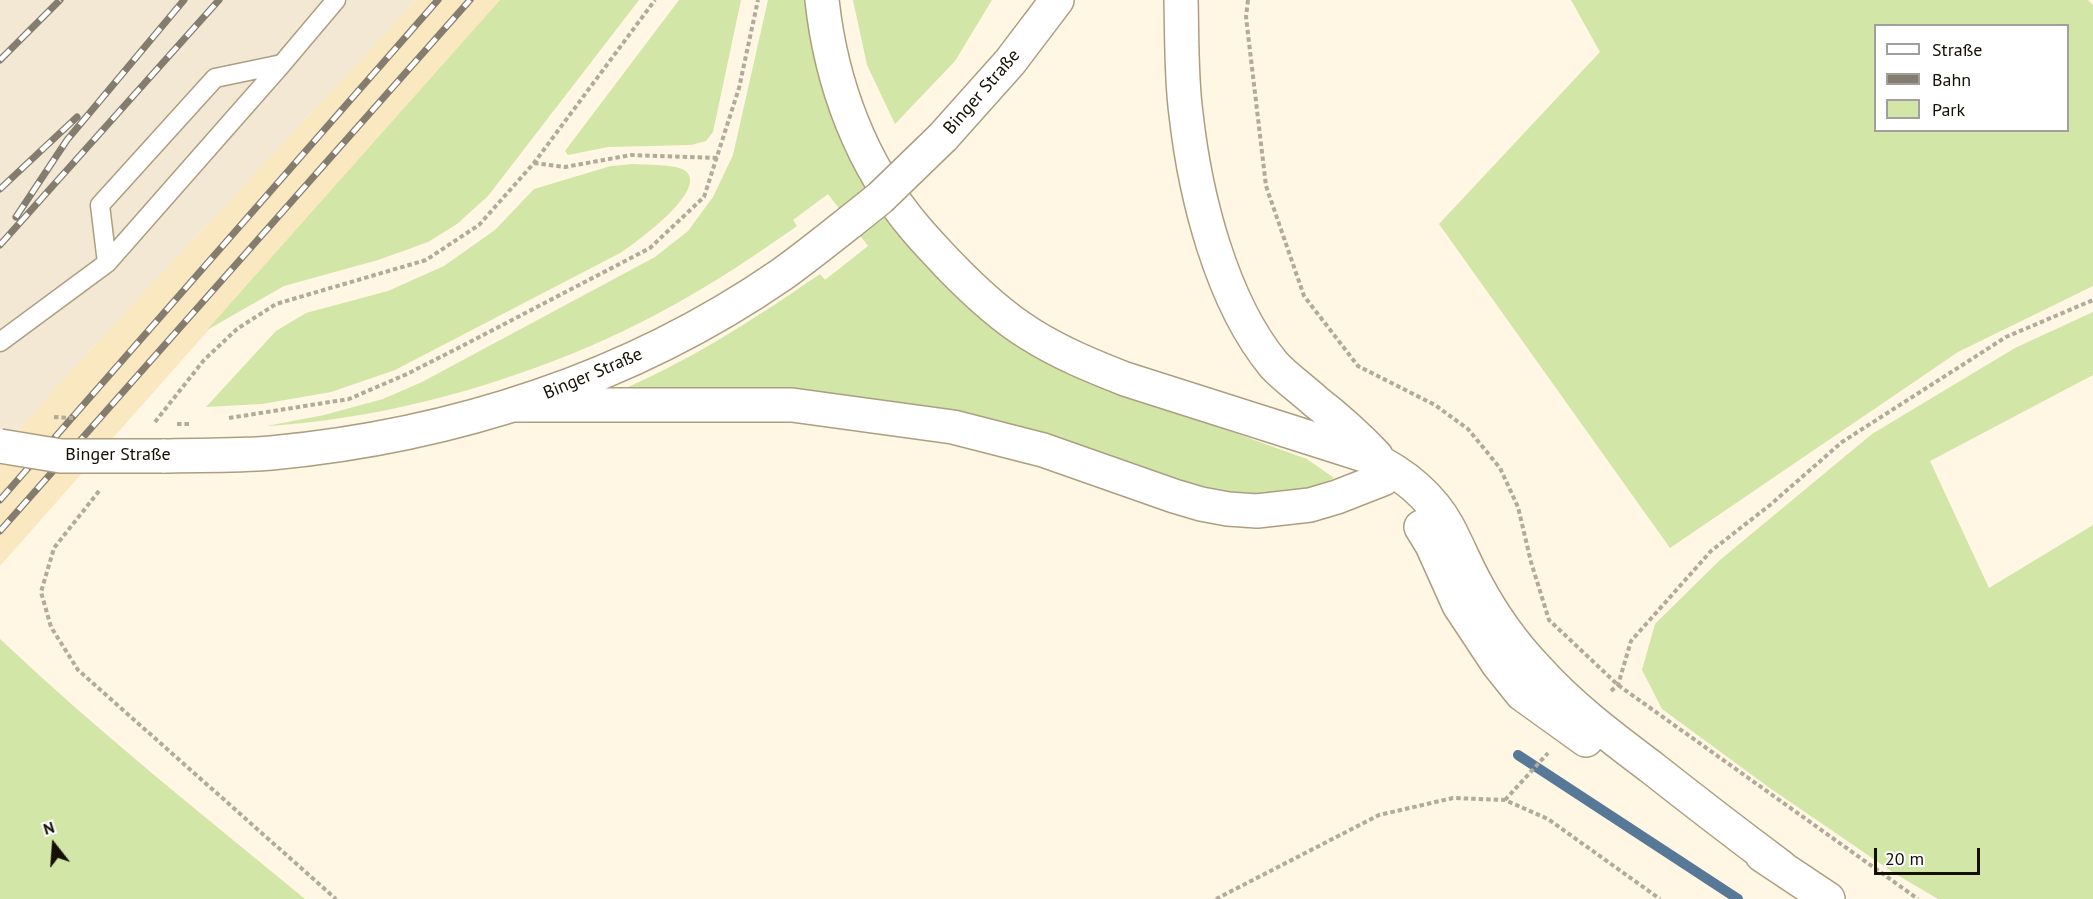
<!DOCTYPE html>
<html>
<head>
<meta charset="utf-8">
<style>
  body { margin:0 }
  #map { position:relative; width:2093px; height:899px; overflow:hidden; background:#fff6e3; font-family:"PT Sans",sans-serif }
  canvas { display:block }
  .legend { position:absolute; left:1874px; top:24px; width:195px; height:108px; box-sizing:border-box; background:#fff; border:2px solid #a19f9b; margin:0; padding:8px 10px; list-style:none; font-size:18px; color:#151005 }
  .legend li { display:flex; align-items:center; gap:12px; height:30px }
  .legend b { width:30px; border:2px solid #a19f9b }
  .north { position:absolute; left:24px; top:815px; width:60px; height:60px; -webkit-text-stroke:4px #fff; paint-order:stroke; rotate:343deg; font-size:16px; font-weight:700; line-height:24px; text-align:center; color:#151005 }
  .north::after { content:''; display:block; margin:auto; width:21px; height:27px; background:#151005; clip-path:polygon(50% 0,100% 100%,50% 72%,0 100%) }
  .scale { position:absolute; left:1874px; top:848px; width:106px; height:27px; box-sizing:border-box; border:3px solid #151005; border-top:0; padding-left:8px; font-size:18px; line-height:21px; white-space:nowrap; color:#151005; -webkit-text-stroke:4px #fff; paint-order:stroke }
</style>
</head>
<body>
<div id="map">
<canvas width="2093" height="899"></canvas>
<ul class="legend">
<li><b style="height:8px;background:#fff"></b>Straße</li>
<li><b style="height:8px;background:#847d6f"></b>Bahn</li>
<li><b style="height:16px;background:#d1e6a7"></b>Park</li>
</ul>
<div class="north">N</div>
<div class="scale">20 m</div>
</div>
<script>
const ctx = document.querySelector('canvas').getContext('2d');
ctx.lineJoin = 'round';
function paint(path, color) {
  ctx.fillStyle = color;
  ctx.fill(path, 'evenodd');
}
function strokePath(path, color, width, dash) {
  ctx.strokeStyle = color;
  ctx.lineWidth = width;
  ctx.lineCap = dash ? 'butt' : 'round';
  ctx.setLineDash(dash || []);
  ctx.stroke(path);
}
function write(font, color, halo, rows, align = 'center') {
  ctx.font = font + ' "PT Sans",sans-serif';
  ctx.lineWidth = 6;
  ctx.setLineDash([]);
  ctx.textBaseline = 'middle';
  ctx.strokeStyle = halo;
  ctx.fillStyle = color;
  for (const [text, x, y, turn = 0] of rows) {
    ctx.save();
    ctx.translate(x, y);
    ctx.rotate((+turn || 0) * Math.PI / 180);
    ctx.textAlign = isNaN(turn) ? turn : align;
    if (halo) ctx.strokeText(text, 0, 0);
    ctx.fillText(text, 0, 0);
    ctx.restore();
  }
}
paint(new Path2D(`
  M416,0H500L0,566V450L65,377Z`), '#fae8c0');
paint(new Path2D(`
  M0,0H416L65,377L0,450Z`), '#f2e8d3');
paint(new Path2D(`
  M500,0H639L488,196L457,224L428,242L378,260L284,286L207,330Z
  M679,0H741L713,132L706,141L691,145L608,147L568,155L565,151Z
  M768,0H804L814,53L834,119L1032,352L1067,373L1307,459L1334,478L1316,487L1281,495L1228,497L1018,433L627,391L628,387C696,357 759,316 820,274L825,280L868,246L828,194L793,220L797,226C756,255 714,283 670,307C552,372 402,418 267,426L324,415L383,399L422,382L655,257L688,231L713,197L733,155Z
  M853,0H992L955,61L895,124L867,65Z
  M1571,0H2088L2093,5V286L1958,352L1670,548L1439,224L1600,52ZM1876,26H2068V130H1876Z
  M633,164C645,165 674,164 684,170C712,188 635,243 622,252L395,370L331,392L262,404L206,407L276,331L306,313L388,291L444,266L495,230L534,189L611,166Z
  M2093,312V375L1930,461L1989,588L2093,525V899H1938L1894,873L1767,786L1662,709L1642,670L1655,624L1720,560L1872,434L2015,348Z
  M0,639C97,731 202,814 305,899H0Z`), '#d1e6a7');
strokePath(new Path2D(`
  M1518,755L1738,899`), '#587898', 10);
const lane = new Path2D(`
  M107,263L100,205L215,78L282,64L336,0
  M0,342L107,263L282,64`);
const secondary = new Path2D(`
  M822,0C831,83 861,165 916,229C926,241 937,252 947,263C972,289 999,315 1030,334C1060,353 1092,366 1125,379L1367,456C1401,472 1430,494 1448,527C1458,546 1466,566 1476,584C1492,614 1513,644 1537,669C1570,706 1611,737 1651,767C1694,801 1737,834 1781,867
  M1181,0C1182,38 1181,77 1186,114C1195,195 1221,301 1274,365C1286,378 1302,389 1315,401C1337,418 1357,436 1376,456
  M943,137L1010,62L1057,0
  M514,405H792L953,427L1043,450L1174,496L1201,504L1228,509L1257,511L1310,505L1337,497L1383,479
  M162,456C198,455 235,456 271,453C453,436 630,379 781,275C805,258 827,240 850,222
  M1421,527L1432,545L1459,605L1498,664L1522,694L1586,740
  M1762,855L1828,899`);
strokePath(lane, '#ad9e80', 21);
strokePath(secondary, '#ad9e80', 36);
strokePath(new Path2D(`
  M1248,0L1246,17L1266,186L1304,296L1358,366L1435,405L1468,429L1500,468L1518,507L1531,562L1549,620L1618,685L1918,899
  M534,163L565,167L631,155L718,158
  M229,418L349,399L407,374L466,344L650,248L704,197L739,88L758,0
  M155,422L204,360L237,329L276,304L426,260L479,225L534,163L655,0
  M99,491L54,548L41,592L51,627L78,670L336,899
  M1611,691L1618,685L1631,641L1711,551L1770,505L1842,442L2006,337L2093,300
  M1505,800L1548,753
  M1216,899L1379,815L1453,798L1505,800L1548,819L1660,899`), '#b2aa9a', 4, [4.5, 3]);
strokePath(lane, '#fff', 18);
strokePath(secondary, '#fff', 33);
const rail = new Path2D(`
  M0,60L60,0
  M0,189L77,117
  M16,217L67,140L184,0
  M0,245L219,0
  M0,500L438,0
  M0,531L470,0`);
strokePath(rail, '#847d6f', 7);
strokePath(rail, '#fff', 4.5, [14]);
const secondaryBridge = new Path2D(`
  M850,222L880,198L943,137
  M0,446L61,456H162`);
strokePath(secondaryBridge, '#ad9e80', 36, []);
strokePath(new Path2D(`
  M54,417L73,418
  M177,424H191`), '#b2aa9a', 4, [4.5, 3]);
strokePath(secondaryBridge, '#fff', 33);
write('18px', '#151005', '#fff', [
  ["Binger Straße",982,92,-49],
  ["Binger Straße",593,374,-23],
  ["Binger Straße",118,455]
]);
</script>
</body>
</html>
